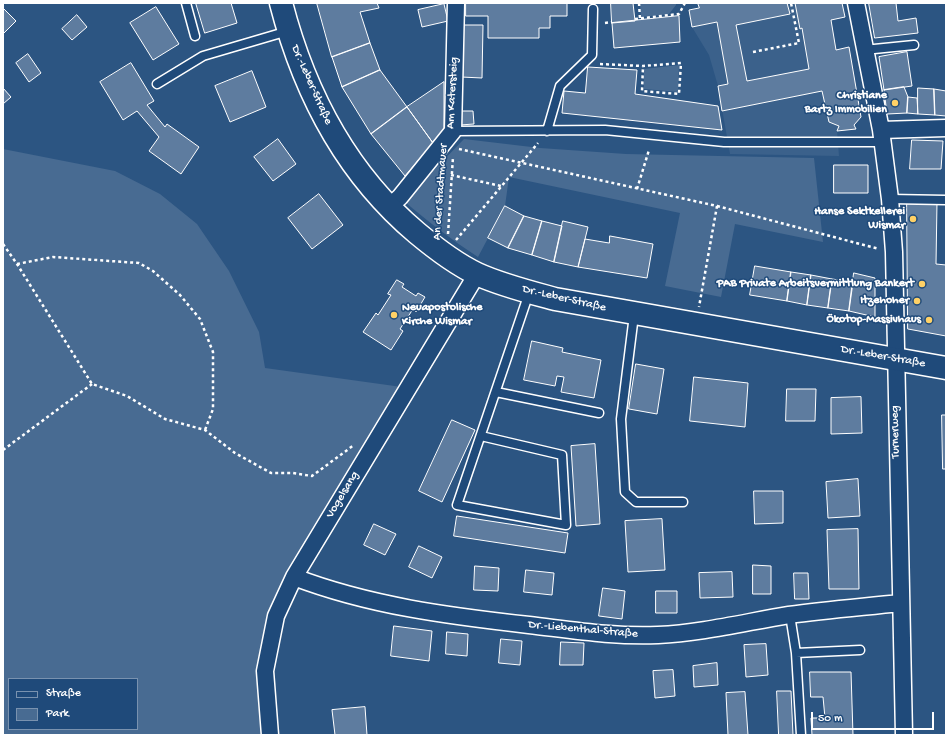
<!DOCTYPE html>
<html>
<head>
<meta charset="utf-8">
<style>
  body { margin:0 }
  #map { position:relative; width:949px; height:738px; overflow:hidden; background:#2c5582; font-family:"Gochi Hand",sans-serif }
  canvas { display:block }
  .frame { position:absolute; inset:0; border:4px solid #fff; pointer-events:none }
  .legend { position:absolute; left:8px; top:678px; width:130px; height:52px; box-sizing:border-box; background:#1f4a7a; border:1px solid #7992af; margin:0; padding:5px 7px; list-style:none; font-size:12px; color:#fff }
  .legend li { display:flex; align-items:center; gap:8px; height:20px }
  .legend b { width:20px; border:1px solid #7992af }
  .scale { position:absolute; left:811px; top:712px; width:123px; height:18px; box-sizing:border-box; border:2px solid #fff; border-top:0; padding-left:5px; font-size:12px; line-height:14px; white-space:nowrap; color:#fff; -webkit-text-stroke:3px #1f4a7a; paint-order:stroke }
</style>
</head>
<body>
<div id="map">
<canvas width="949" height="738"></canvas>
<div class="frame"></div>
<ul class="legend">
<li><b style="height:5px;background:#1f4a7a"></b>Straße</li>
<li><b style="height:11px;background:#486b92"></b>Park</li>
</ul>
<div class="scale">50 m</div>
</div>
<script>
const ctx = document.querySelector('canvas').getContext('2d');
ctx.lineJoin = 'round';
function paint(path, color) {
  ctx.fillStyle = color;
  ctx.fill(path, 'evenodd');
}
function strokePath(path, color, width, dash) {
  ctx.strokeStyle = color;
  ctx.lineWidth = width;
  ctx.lineCap = dash ? 'butt' : 'round';
  ctx.setLineDash(dash || []);
  ctx.stroke(path);
}
function write(font, color, halo, rows, align = 'center') {
  ctx.font = font + ' "Gochi Hand",sans-serif';
  ctx.lineWidth = 3;
  ctx.setLineDash([]);
  ctx.textBaseline = 'middle';
  ctx.strokeStyle = halo;
  ctx.fillStyle = color;
  for (const [text, x, y, turn = 0] of rows) {
    ctx.save();
    ctx.translate(x, y);
    ctx.rotate((+turn || 0) * Math.PI / 180);
    ctx.textAlign = isNaN(turn) ? turn : align;
    if (halo) ctx.strokeText(text, 0, 0);
    ctx.fillText(text, 0, 0);
    ctx.restore();
  }
}
paint(new Path2D(`
  M698,3H842L845,17L831,20L836,50L849,47L861,117L854,125L856,129L837,131L839,156L730,154L718,86L709,55L692,27L689,10L699,8Z`), '#3b618b');
paint(new Path2D(`
  M640,3H676V5L669,14L641,17Z
  M679,65L678,92L644,89V69Z
  M464,139L540,148L626,154L814,158L823,242L735,224L721,297L665,286L680,213L509,177L505,206L478,257C452,240 427,221 404,201Z
  M3,149L115,171L160,194L197,224L229,271L259,332L265,368L409,388L276,616L270,735H3ZM9,679H137V729H9Z`), '#486b92');
const building = new Path2D(`
  M196,3H231L237,23L205,33Z
  M317,3H377L379,8L360,12L370,43L332,57Z
  M466,3H567V16H550V28H539V38H488V16H466Z
  M611,3H633L635,21L612,23Z
  M698,3H787L790,14L736,25L747,81L809,69L802,28L800,29L795,3H842L845,17L831,20L836,50L849,47L861,117L854,125L856,129L837,131L839,126L829,122L822,91L722,111L718,86L728,84L717,22L692,27L689,10L699,8Z
  M869,3H896L898,21L916,18L918,33L875,38Z
  M444,4L448,21L422,27L418,10Z
  M156,7L179,44L153,60L130,23Z
  M3,8L16,21L3,34Z
  M77,15L87,27L72,40L62,29Z
  M679,16L680,42L614,48L612,23Z
  M462,25H483L482,78L461,77Z
  M370,43L380,70L342,87L332,57Z
  M907,52L912,86L884,90L879,57Z
  M28,54L41,73L29,82L16,63Z
  M131,63L154,101L147,105L165,127L167,124L199,147L181,174L149,151L159,137L137,111L123,120L100,82Z
  M588,67L637,70L635,94L718,106L722,130L562,113L564,91L585,93Z
  M380,70L407,107L371,134L342,87Z
  M252,71L266,107L230,122L215,86Z
  M444,82V131L433,143L407,107Z
  M904,87L908,97L907,113L887,114L884,90Z
  M3,88L11,97L3,104Z
  M918,88L934,89L935,115L918,114Z
  M934,89L946,91V116L935,115Z
  M908,97L917,98L918,114L907,113Z
  M407,107L433,143L405,176L371,134Z
  M460,111H473L474,124L460,125Z
  M278,139L296,164L273,181L254,157Z
  M912,140L943,141L941,169H910Z
  M834,165H868V193H834Z
  M319,194L343,225L312,249L288,218Z
  M907,201L937,202L936,264L946,265V336L908,329Z
  M505,206L524,216L508,248L488,238Z
  M524,216L542,221L532,255L508,248Z
  M542,221L562,226L554,262L532,255Z
  M563,221L588,227L578,267L554,262Z
  M610,236L653,244L647,278L578,267L585,239L609,243Z
  M755,266L791,272L787,301L750,295Z
  M791,272L811,275L807,305L787,301Z
  M854,273L875,278V317L849,311Z
  M811,275L832,279L828,308L807,305Z
  M832,279L853,282L849,311L828,308Z
  M397,280L404,284L402,287L416,296L418,293L425,297L416,312L413,309L400,329L403,331L391,350L363,332L376,313L378,315L391,295L388,294Z
  M532,341L563,348L562,352L601,360L594,398L561,392L564,377L557,376L555,386L524,380Z
  M636,364L664,369L657,414L629,409Z
  M694,377L748,383L745,427L690,421Z
  M787,389H816L815,421H786Z
  M861,397L862,433L831,434V398Z
  M942,415H946V469H943Z
  M452,420L475,430L442,502L419,491Z
  M595,444L600,524L576,526L571,446Z
  M858,479L860,516L828,518L826,482Z
  M754,491H783V523L755,524Z
  M457,516L568,533L565,553L454,536Z
  M662,519L665,570L628,572L625,521Z
  M374,524L396,534L385,555L364,545Z
  M858,529L859,589H829L827,530Z
  M419,546L442,557L432,578L409,567Z
  M753,565L771,566V594H753Z
  M475,566L499,568L498,591L474,590Z
  M526,570L554,573L552,595L524,592Z
  M732,572L733,597L700,598L699,573Z
  M794,573H808L809,599H795Z
  M603,588L625,591L622,619L599,616Z
  M656,591H677V613H656Z
  M394,626L432,631L429,661L391,656Z
  M447,632L468,634L467,656L446,654Z
  M501,639L522,641L520,665L499,663Z
  M561,642L584,643L583,665H560Z
  M766,644L768,675L746,677L744,645Z
  M717,663L718,685L694,687L693,666Z
  M673,670L675,696L655,698L653,671Z
  M810,672H851L853,735H812L811,718H825L823,697H811Z
  M777,691H791L793,735H779Z
  M745,692L748,735H728L726,693Z
  M365,707L367,735H335L332,710Z`);
paint(building, '#5e7c9f');
strokePath(building, '#fff', 1);
const service = new Path2D(`
  M186,3L195,36
  M864,50L914,45
  M157,84L203,56L288,31
  M453,131L605,130L724,142H883
  M547,131L560,86L592,55L593,9
  M890,199L946,200
  M634,315L621,419L625,492L636,502H683
  M496,392L599,413
  M481,436L562,455L566,525L457,505L529,293
  M790,615L796,653L860,650
  M796,653L801,735`);
const minor = new Path2D(`
  M856,3L881,130L890,199L894,252L904,735
  M881,130L946,128
  M389,207L400,197L453,131L456,3
  M294,577C370,606 449,616 529,625C572,630 615,637 658,635C702,633 746,622 789,615C826,610 863,607 900,603
  M270,735L265,671L276,616L294,577L477,274`);
const secondary = new Path2D(`
  M281,3C304,92 347,174 417,233C435,248 456,264 477,274C501,285 529,292 555,299L946,368`);
strokePath(service, '#fff', 11);
strokePath(minor, '#fff', 19);
strokePath(secondary, '#fff', 25);
strokePath(new Path2D(`
  M639,3L640,19
  M635,19L679,14L685,3
  M605,23L612,22
  M753,52L799,43L791,3
  M600,64L643,66L681,63L679,94L642,91L643,66
  M459,149L717,206L699,307
  M451,175L501,186
  M637,189L649,150
  M717,206L879,249
  M448,234L453,157
  M456,240L538,143
  M3,244L17,264L92,384L127,396L165,419L205,430L235,453L271,473H293L312,476L354,445
  M17,264L53,257L139,263L153,271L180,295L200,319L213,352V409L205,430
  M3,450L92,384`), '#fff', 2.5, [3, 3]);
strokePath(service, '#1f4a7a', 8);
strokePath(minor, '#1f4a7a', 16);
strokePath(secondary, '#1f4a7a', 22);
for (const [x, y, r, color] of [
  [895,103,4,"#ffd166"],
  [913,219,4,"#ffd166"],
  [922,284,4,"#ffd166"],
  [917,301,4,"#ffd166"],
  [394,315,4,"#ffd166"],
  [929,320,4,"#ffd166"]
]) {
  const dot = new Path2D();
  dot.arc(x, y, r, 0, 2 * Math.PI);
  ctx.fillStyle = color;
  ctx.fill(dot);
  strokePath(dot, '#1f4a7a', 1.5);
}
write('12px', '#fff', '#1f4a7a', [
  ["Dr.-Leber-Straße",311,85,66],
  ["Am Katersteig",453,93,-87],
  ["An der Stadtmauer",441,192,-86],
  ["Dr.-Leber-Straße",564,299,13],
  ["Dr.-Leber-Straße",883,357,10],
  ["Turnerweg",896,432,-91],
  ["Vogelsang",343,495,-59],
  ["Dr.-Liebenthal-Straße",583,630,5]
]);
write('bold 12px', '#fff', '#1f4a7a', [
  ["Christiane",887,96],
  ["Bartz Immobilien",887,110],
  ["Hanse Sektkellerei",905,212],
  ["Wismar",905,226],
  ["PAB Private Arbeitsvermittlung Bankert",914,284],
  ["Itzehoher",909,301],
  ["Neuapostolische",402,308,"left"],
  ["Kirche Wismar",402,322,"left"],
  ["Ökotop-Massivhaus",921,320]
], 'right');
</script>
</body>
</html>
